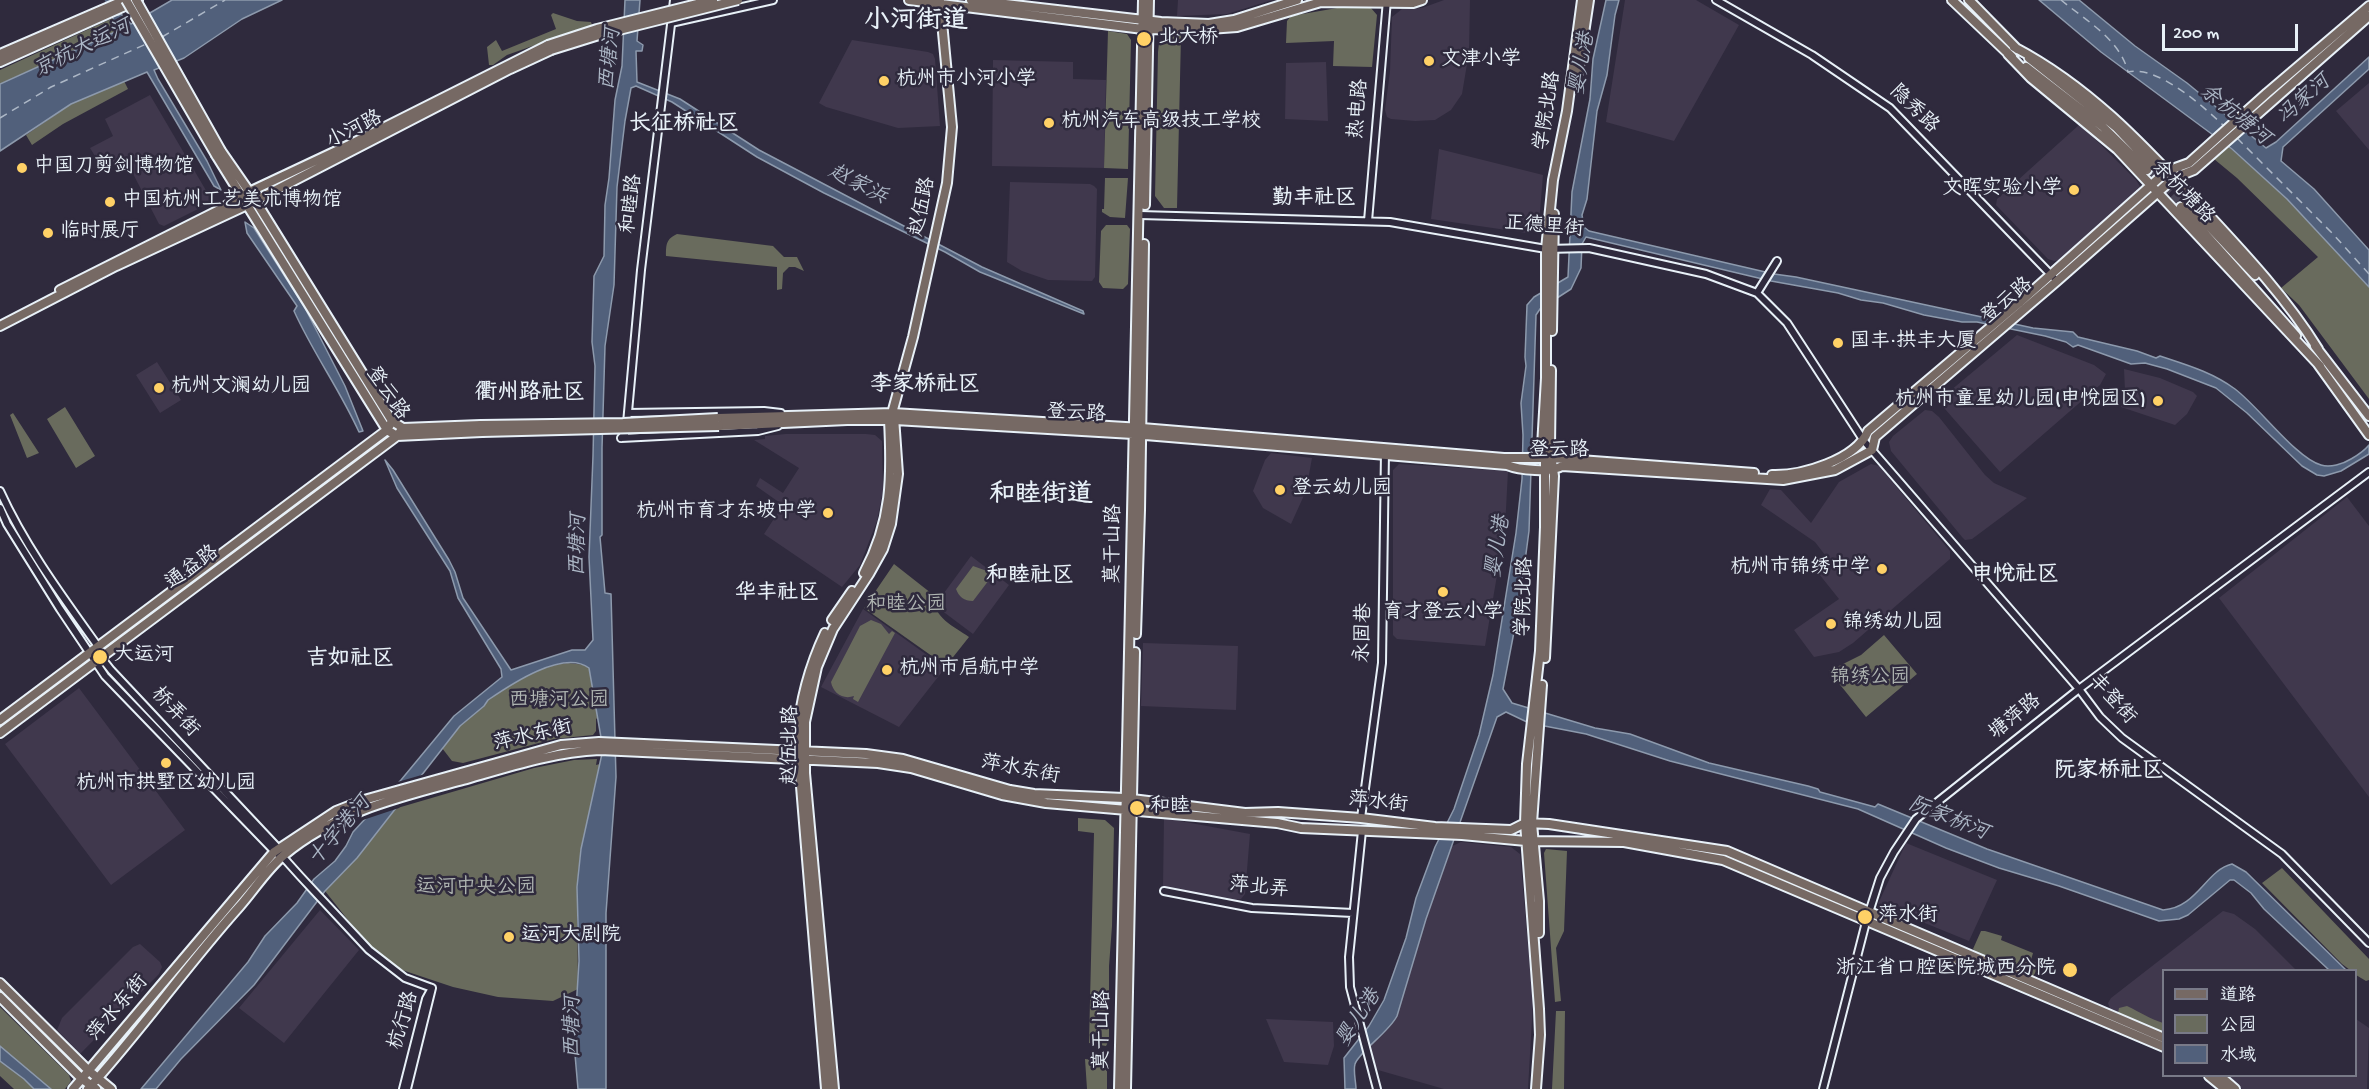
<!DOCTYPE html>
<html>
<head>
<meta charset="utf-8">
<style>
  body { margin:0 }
  #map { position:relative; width:2369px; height:1089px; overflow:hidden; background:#2f2a3d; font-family:"Gochi Hand","LXGW WenKai TC",sans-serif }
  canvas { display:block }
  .legend { position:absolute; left:2162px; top:969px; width:195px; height:108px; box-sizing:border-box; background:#2f2a3d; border:2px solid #797a88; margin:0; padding:8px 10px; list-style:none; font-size:18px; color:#e8f1f8 }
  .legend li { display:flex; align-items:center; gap:12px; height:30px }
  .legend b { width:30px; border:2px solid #797a88 }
  .scale { position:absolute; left:2162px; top:24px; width:136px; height:27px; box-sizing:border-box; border:3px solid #e8f1f8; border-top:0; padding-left:8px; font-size:18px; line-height:21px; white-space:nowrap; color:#e8f1f8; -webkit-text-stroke:4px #2f2a3d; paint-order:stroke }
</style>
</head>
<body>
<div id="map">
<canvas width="2369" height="1089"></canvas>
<ul class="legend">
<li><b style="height:8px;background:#766964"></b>道路</li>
<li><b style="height:16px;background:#696b5d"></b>公园</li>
<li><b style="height:16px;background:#51607b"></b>水域</li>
</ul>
<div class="scale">200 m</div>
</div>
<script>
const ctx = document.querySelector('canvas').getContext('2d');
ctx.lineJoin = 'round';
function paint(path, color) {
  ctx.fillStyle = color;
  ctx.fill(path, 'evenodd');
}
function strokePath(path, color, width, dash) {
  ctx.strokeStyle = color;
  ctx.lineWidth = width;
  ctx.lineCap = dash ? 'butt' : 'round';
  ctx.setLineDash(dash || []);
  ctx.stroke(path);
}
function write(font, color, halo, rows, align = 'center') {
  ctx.font = font + ' "Gochi Hand","LXGW WenKai TC",sans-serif';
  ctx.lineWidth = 5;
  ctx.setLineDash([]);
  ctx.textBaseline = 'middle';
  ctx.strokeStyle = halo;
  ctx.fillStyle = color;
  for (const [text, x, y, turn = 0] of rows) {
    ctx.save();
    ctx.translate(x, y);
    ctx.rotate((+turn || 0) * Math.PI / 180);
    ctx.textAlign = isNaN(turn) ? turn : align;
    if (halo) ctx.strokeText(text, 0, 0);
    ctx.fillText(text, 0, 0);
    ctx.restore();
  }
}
paint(new Path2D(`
  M1178,0H1272L1227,14L1177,16Z
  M1444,0H1470L1469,52L1462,94L1451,110L1435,120L1415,121L1391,119L1387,117L1385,110L1390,71L1392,17L1402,9L1422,8Z
  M1625,0H1696L1739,25L1674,141L1606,122Z
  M852,40L928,52L933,54L935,59L940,126L898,128L826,107L819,103Z
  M993,60L1073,62V79L1106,80L1104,168L992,166Z
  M1326,62L1328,121L1285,119L1286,63Z
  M2369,83V150L2336,111Z
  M150,95L211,199L210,203L164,226L159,224L129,166L114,165L103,169L90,148L113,136L105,119Z
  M2080,124L2136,180L2141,188L2140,193L2102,227L2088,236L2060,260L2054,261L2048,259L1996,205L1997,199Z
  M1439,149L1543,175L1539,223L1537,228L1527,233L1431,219Z
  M1010,182L1090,184L1094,186L1097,189L1095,277L1092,281L1048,280L1022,271L1007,262Z
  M2017,335L2094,365L2106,374L2100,385L2000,472L1938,401Z
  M157,362L181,400L160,413L136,375Z
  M2124,369L2160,378L2193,392L2197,396L2187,414L2175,425L2121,407L2125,390Z
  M1925,410L1932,411L1939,417L1985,475L1994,483L2027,498L1972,539L1965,540L1962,537L1891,451L1889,442L1893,436Z
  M786,434H866L875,435L882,441L883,490L877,521L860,565L842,587L764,534L783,505L756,486L760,478L783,493L799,468L754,440L765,439V436Z
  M1271,453L1312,458L1306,491L1291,524L1263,508L1253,491L1265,460Z
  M1399,464L1508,471L1505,528L1485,646L1397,639L1393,635V470Z
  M1871,464L1879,466L1950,551V559L1853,643L1839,652L1814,657L1794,630L1839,599L1819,574L1832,564L1815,542L1761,505L1770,489L1781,490L1811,523L1839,482Z
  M2347,497L2369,526V797L2219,598Z
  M971,556L1009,585L973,634L941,610L940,603L944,593Z
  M863,609L945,668L899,727L821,687Z
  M1143,643L1238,646L1236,710L1141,706Z
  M79,688L185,830L111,885L5,744Z
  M1164,818L1250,834L1245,894L1241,899L1231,900L1163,887Z
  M1461,842L1511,847L1520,854L1533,1002L1528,1089H1444L1378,1070L1374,1067L1368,1043L1448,848Z
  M1906,843L1997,880L1969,941L1878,904Z
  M320,910L359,950L284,1043L239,1008Z
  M2223,911L2234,914L2255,929L2296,970H2164L2163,1033L2110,1009L2108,1003L2111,998Z
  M140,944L160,962L162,967L159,974L80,1054L57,1030L62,1018L133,947Z
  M1266,1019L1333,1022L1334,1046L1328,1065L1284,1062Z
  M2356,1019L2369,1028L2367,1089H2242L2227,1076H2356Z`), '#40384d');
paint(new Path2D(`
  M1337,8H1371L1377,15L1372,67L1333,66L1334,41L1286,43L1287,21L1291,16Z
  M553,13L577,21L591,22L592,25L507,55L493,65H489L487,47L496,40L502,51L556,29L551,15Z
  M113,18L117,31L0,84V70Z
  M1108,31L1127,34L1131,40L1128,169L1104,168Z
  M1168,36H1181L1177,208H1164L1155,196L1158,52L1159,43Z
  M124,81L128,89L63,124L32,145L26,135L71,104Z
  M2229,147L2287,199L2369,287V399L2299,305L2281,288L2318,257L2237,178L2214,159Z
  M1105,178H1128L1125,218L1110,217L1102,212V209H1104Z
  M1106,225H1127L1130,229L1128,284L1123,289L1103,288L1099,282L1101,231Z
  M677,234L773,246L784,257H797L804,271L795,267H789L783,273L782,289L777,290V267L666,256C666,245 666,239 677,234Z
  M65,407L95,456L76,468L47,419Z
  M13,413L39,453L27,458L10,415Z
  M894,564L936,597C931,617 955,627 969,637L946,666L864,608Z
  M973,566L987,571L989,580L973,601C964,601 959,597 956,589Z
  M871,620L881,624L889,634L892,631L895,633L858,702L853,699L854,696C843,700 833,693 831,682L860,626Z
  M1884,635L1917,674L1866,717L1829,671L1861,655Z
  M568,663L586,665L589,668L599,717L596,719V731L593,735L554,739L463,763L452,761L442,748L460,726L484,706L488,700C511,684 539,665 568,663Z
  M597,759L596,765L600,764L581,849L577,887L578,989L553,1001L498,997L453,987L402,970L386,960L363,939L325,891L357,858L394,809L534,768L574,760Z
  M1078,818L1105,820L1114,828L1112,926L1109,966V1040L1106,1046L1089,1043L1094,833L1078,831Z
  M1546,849L1567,851L1564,931L1556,948L1561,1001L1555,1002L1544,853Z
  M2282,868L2369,959V980L2366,981L2356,975V970H2350L2342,964L2262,883Z
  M1981,931H1985L2002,936L2001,940L2033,953L2031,960L2040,965L2032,978L1977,954L1973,949Z
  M2127,1006C2140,1012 2150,1019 2163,1023V1033L2118,1013L2119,1008Z
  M0,1007L69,1075L71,1081L65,1089H14L0,1076Z
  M1556,1011H1565L1564,1089H1552Z
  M1085,1059L1107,1062V1089H1087Z`), '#696b5d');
const water = new Path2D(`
  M172,0H282L242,19L184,58L154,70L158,79L207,161L221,190L214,186L147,72L71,104L0,151V84L117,31V24L113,18L121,14L131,24Z
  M625,0H640L637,41L643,45L642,51H636L637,82L680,99L759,150L982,267L1083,311L1084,314L980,272L945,252L824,193L757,157L672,102L636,86L631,88L625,121L617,187L614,285L605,346L602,448V535L600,537L605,593L611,594L616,777L606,913V1089H578L574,1043L579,961L577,887L581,849L603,749L589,668C563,649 510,685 488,700L484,706L460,726L357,858L325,891L254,985L181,1059L156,1089H141L248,962L265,936L297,903L314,879L335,861L346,846L353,832L401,780L454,716L502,677L501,669L458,598L450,571L397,488L385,460L393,470L449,560L455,572L463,598L511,670L572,650H585L593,640L589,557L593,456L595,366L592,342L594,276L604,256L605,205L609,178L615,100L622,66Z
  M1606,0H1619L1615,15L1607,75L1597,111L1587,199L1582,215L1584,227L1589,231L1774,274L1796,277L2033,328L2073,332L2078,337L2137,351L2156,358L2160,356C2187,365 2212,372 2235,389C2259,407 2296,458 2321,465C2330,468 2343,464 2351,459C2358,455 2364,451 2369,445V454L2341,471L2324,476L2317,475L2302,466L2247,413L2216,388L2167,369L2145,363L2131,364L2078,345L2073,347L2066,342L2045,336L1977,322H1962L1924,315L1883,303L1861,300L1838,293L1771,281L1586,237L1582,244L1581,268L1571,289L1540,309L1536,315L1529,531L1519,606L1503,689L1512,703L1595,728L1630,734L1709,763L1808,786L1818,789L1820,792L1875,807L1878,804L1987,849L2163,910C2197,908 2206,870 2232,864L2246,872L2346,970H2329L2264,909L2251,893L2234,880H2230L2188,915L2179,919L2159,921L2059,886L1999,868L1946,848L1858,809L1670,761L1586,734L1529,723L1506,712L1497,717L1426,919L1397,1016C1389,1032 1359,1052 1355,1064C1353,1071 1356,1082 1356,1089H1345L1344,1058L1369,1026L1384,1000L1406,938L1416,898L1435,847L1454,809L1479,735L1493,675L1516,533L1522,479L1523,435L1521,403L1526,366L1525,357L1527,305L1534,297L1568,277L1572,192L1590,99L1593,59Z
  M2039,0H2079L2135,46L2187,83L2266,148L2276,142L2369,57V69L2283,147L2281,161L2314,189L2369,250V287L2287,199L2232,149L2101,52Z
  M245,222L254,228L305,308L345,386L363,431L359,432C340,390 313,353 294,311L297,306L247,233Z
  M0,1046L51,1089H34L24,1079L0,1061Z`);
paint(water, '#51607b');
strokePath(water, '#8d9aad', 1.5);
paint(new Path2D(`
  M425,774L399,808L360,821L394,783Z`), '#2f2a3d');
strokePath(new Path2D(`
  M107,0L118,22`), '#51607b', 4.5);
strokePath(new Path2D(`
  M2061,0C2085,20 2120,39 2128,72C2158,65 2204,107 2225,127
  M162,37L225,0
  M0,118L51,87L146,44
  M2237,138L2333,234L2369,274`), '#acb7c6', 1.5, [8, 6]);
strokePath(new Path2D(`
  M2152,165L2186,202
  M2147,170L2181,207`), '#4b4859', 8, [8, 4]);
const minor = new Path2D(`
  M1716,0L1812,55L1890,108L2057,281
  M674,3L685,0
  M671,23L773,0
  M1140,215L1390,222L1546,249L1589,248L1706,274L1757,293L1787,323L1864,441L2079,689L2100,717L2122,738L2282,854L2369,943
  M1368,221L1387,0
  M1757,293L1777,261
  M628,413L764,411L781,413
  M621,438L626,432L627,423L641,270L674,0
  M621,438L758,431L778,426
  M0,491C25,546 62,596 97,645L100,656L111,670L278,848L282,856L300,876L369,950L405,978L432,988
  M0,508L7,524L60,609L105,676L277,854
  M1361,818L1382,663L1385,451
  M1362,831L1349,957L1350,987L1377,1089
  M1164,891L1252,908L1353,913
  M403,1089L426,999L432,988L407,1089
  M1823,1089L1866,922L1880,878L1894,852L1916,819L2079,689L2369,472`);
const major = new Path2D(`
  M909,0L1143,29L1195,30L1237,27L1321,2L1413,3L1422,0
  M971,0L1161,22L1209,24L1234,20L1297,0
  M1952,0L2012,57
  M1969,0L2017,49
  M2014,47C2092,88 2146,148 2206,212C2246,255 2287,299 2318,349
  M0,54L125,0
  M2008,54L2031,78L2117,149L2320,366
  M2029,58L2116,127L2152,165
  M0,62L138,0
  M2026,67L2102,126L2147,170
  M1578,73L1589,0
  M221,151L255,200L392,421L403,428L481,425
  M216,155L387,430L397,436L482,432
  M2186,202L2255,275
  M1145,205L1149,0
  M2181,207L2296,336
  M60,290L221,209L249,192L349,145L548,45
  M0,326L116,266L247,205L510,69L551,50
  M1552,331L1554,214
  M2315,346L2369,416
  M2318,364L2369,435
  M891,417L913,337L947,183L952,127L940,1
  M718,418L893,413L1142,428L1504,458H1553L1754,473
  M719,426L847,420H895L1133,434L1507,465C1519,470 1551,473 1562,466L1783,480L1835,470L1872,450L1875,437L2057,281L2174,178L2194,170L2369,16
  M1772,475C1801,476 1856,460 1868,431L2019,303L2167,171L2189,163L2267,93L2369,6
  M864,573C892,521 892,477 889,420
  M832,620L852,591
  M825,633C809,667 800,700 797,738L826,1089
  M1136,634L1140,510L1144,244
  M1545,658L1554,476L1550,447L1551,370
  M0,720L387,430L392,421
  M0,733L397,436L403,428
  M1539,933V901L1532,823L1542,685
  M0,983L88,1070L111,1089
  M0,997L81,1078L96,1089
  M2209,1076L2225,1089
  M2220,1076L2235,1089
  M73,1089L274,852L336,811L364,800L561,745L599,742L866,754L903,759L1010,790L1034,794L1124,798L1245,813L1278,812L1361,818L1435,827L1511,830L1525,823L1549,824L1727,851L2164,1038
  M88,1089C141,1031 187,965 239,907C254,890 267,869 284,855C335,812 400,797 463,780C508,767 553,752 600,750L878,763L911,768L1002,795L1046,803L1277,823L1301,828L1462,835L1526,841L1624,842L1723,860L2164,1047
  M834,1089L805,773V722L817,667L833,629L869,574L883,549L891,524L898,474L894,417
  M1119,1089C1127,726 1137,363 1143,0
  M1126,1089L1135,652
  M1536,1089L1540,1035L1539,1009L1525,823L1527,764L1540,651L1545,527V458L1542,446L1546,378V249L1553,180L1567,111L1582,0`);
strokePath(minor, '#e8f1f8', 10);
strokePath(major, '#e8f1f8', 12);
strokePath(minor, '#2f2a3d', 6);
strokePath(major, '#766964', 8);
const majorBridge = new Path2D(`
  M126,0L216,155
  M136,0L221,151
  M548,45L597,29L713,0
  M551,50L599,35L738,0
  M481,425L623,423L718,418
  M482,432L719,426`);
strokePath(majorBridge, '#e8f1f8', 12, []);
strokePath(majorBridge, '#766964', 8);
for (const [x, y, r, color] of [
  [1144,39,8,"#ffd166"],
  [1429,61,6,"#ffd166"],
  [884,81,6,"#ffd166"],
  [1049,123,6,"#ffd166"],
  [22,168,6,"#ffd166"],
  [2074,190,6,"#ffd166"],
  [110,202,6,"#ffd166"],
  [48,233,6,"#ffd166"],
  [1838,343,6,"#ffd166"],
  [159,388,6,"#ffd166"],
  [2158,401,6,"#ffd166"],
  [1280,490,6,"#ffd166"],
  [828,513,6,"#ffd166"],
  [1882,569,6,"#ffd166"],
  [1443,592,6,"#ffd166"],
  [1831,624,6,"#ffd166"],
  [100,657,8,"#ffd166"],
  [887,670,6,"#ffd166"],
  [166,763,6,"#ffd166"],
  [1137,808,8,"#ffd166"],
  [1865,917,8,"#ffd166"],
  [509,937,6,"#ffd166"],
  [2070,970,8,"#ffd166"]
]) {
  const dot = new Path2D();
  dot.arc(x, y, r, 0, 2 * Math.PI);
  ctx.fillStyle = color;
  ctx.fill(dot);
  strokePath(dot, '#2f2a3d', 2);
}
write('20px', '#e8f1f8', '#2f2a3d', [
  ["北大桥",1158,39],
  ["文津小学",1441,61],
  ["杭州市小河小学",896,81],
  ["杭州汽车高级技工学校",1061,123],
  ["中国刀剪剑博物馆",34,168],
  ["文晖实验小学",2062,190,"right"],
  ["中国杭州工艺美术博物馆",122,202],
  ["临时展厅",60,233],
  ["国丰·拱丰大厦",1850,343],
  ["杭州文澜幼儿园",171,388],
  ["杭州市童星幼儿园(申悦园区)",2146,401,"right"],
  ["登云幼儿园",1292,490],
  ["杭州市育才东坡中学",816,513,"right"],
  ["杭州市锦绣中学",1870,569,"right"],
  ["育才登云小学",1443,614,"center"],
  ["锦绣幼儿园",1843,624],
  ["大运河",114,657],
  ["杭州市启航中学",899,670],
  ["杭州市拱墅区幼儿园",166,785,"center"],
  ["和睦",1150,808],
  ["萍水街",1878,917],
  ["运河大剧院",521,937],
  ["浙江省口腔医院城西分院",2056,970,"right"]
], 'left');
write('20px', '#e8f1f8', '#2f2a3d', [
  ["热电路",1360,109,-85],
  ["隐秀路",1913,110,44],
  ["学院北路",1549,111,-81],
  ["小河路",355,131,-27],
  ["余杭塘路",2182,193,46],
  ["和睦路",633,204,-83],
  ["赵伍路",924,207,-78],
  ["正德里街",1544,228,5],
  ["登云路",2008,302,-40],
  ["登云路",386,394,55],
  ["登云路",1076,415,3],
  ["登云路",1559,452],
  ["莫干山路",1115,544,-89],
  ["通益路",193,569,-36],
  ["学院北路",1526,597,-88],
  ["永固巷",1365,633,-88],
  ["丰登街",2111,700,48],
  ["桥弄街",174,713,47],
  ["塘萍路",2016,718,-39],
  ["萍水东街",533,737,-13],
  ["赵伍北路",792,745,-89],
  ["萍水东街",1020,771,11],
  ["萍水街",1378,804,6],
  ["萍北弄",1259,889,6],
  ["萍水东街",119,1009,-49],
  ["杭行路",405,1021,-73],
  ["莫干山路",1104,1030,-89]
]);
write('20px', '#afb5b2', '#2f2a3d', [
  ["和睦公园",906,606],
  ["锦绣公园",1870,679],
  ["西塘河公园",559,702],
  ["运河中央公园",476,889]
]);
write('italic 21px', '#acb7c6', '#2f2a3d', [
  ["京杭大运河",83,50,-26],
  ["西塘河",612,59,-84],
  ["婴儿港",1584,64,-80],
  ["冯家河",2305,101,-42],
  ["余杭塘河",2234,116,39],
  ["赵家浜",857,186,27],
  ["西塘河",580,545,-89],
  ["婴儿港",1500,547,-81],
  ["阮家桥河",1948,820,22],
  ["十字港河",341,832,-50],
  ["婴儿港",1360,1019,-57],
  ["西塘河",575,1027,-90]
]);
write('bold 21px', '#e8f1f8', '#2f2a3d', [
  ["勤丰社区",1314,200],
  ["华丰社区",777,595]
]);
write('bold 22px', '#e8f1f8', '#2f2a3d', [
  ["长征桥社区",684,126],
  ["李家桥社区",925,387],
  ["衢州路社区",530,395],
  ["申悦社区",2015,577],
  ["和睦社区",1030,578],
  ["吉如社区",350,661],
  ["阮家桥社区",2109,773]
]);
write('bold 26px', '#e8f1f8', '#2f2a3d', [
  ["小河街道",916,23],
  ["和睦街道",1041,497]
]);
</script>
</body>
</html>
